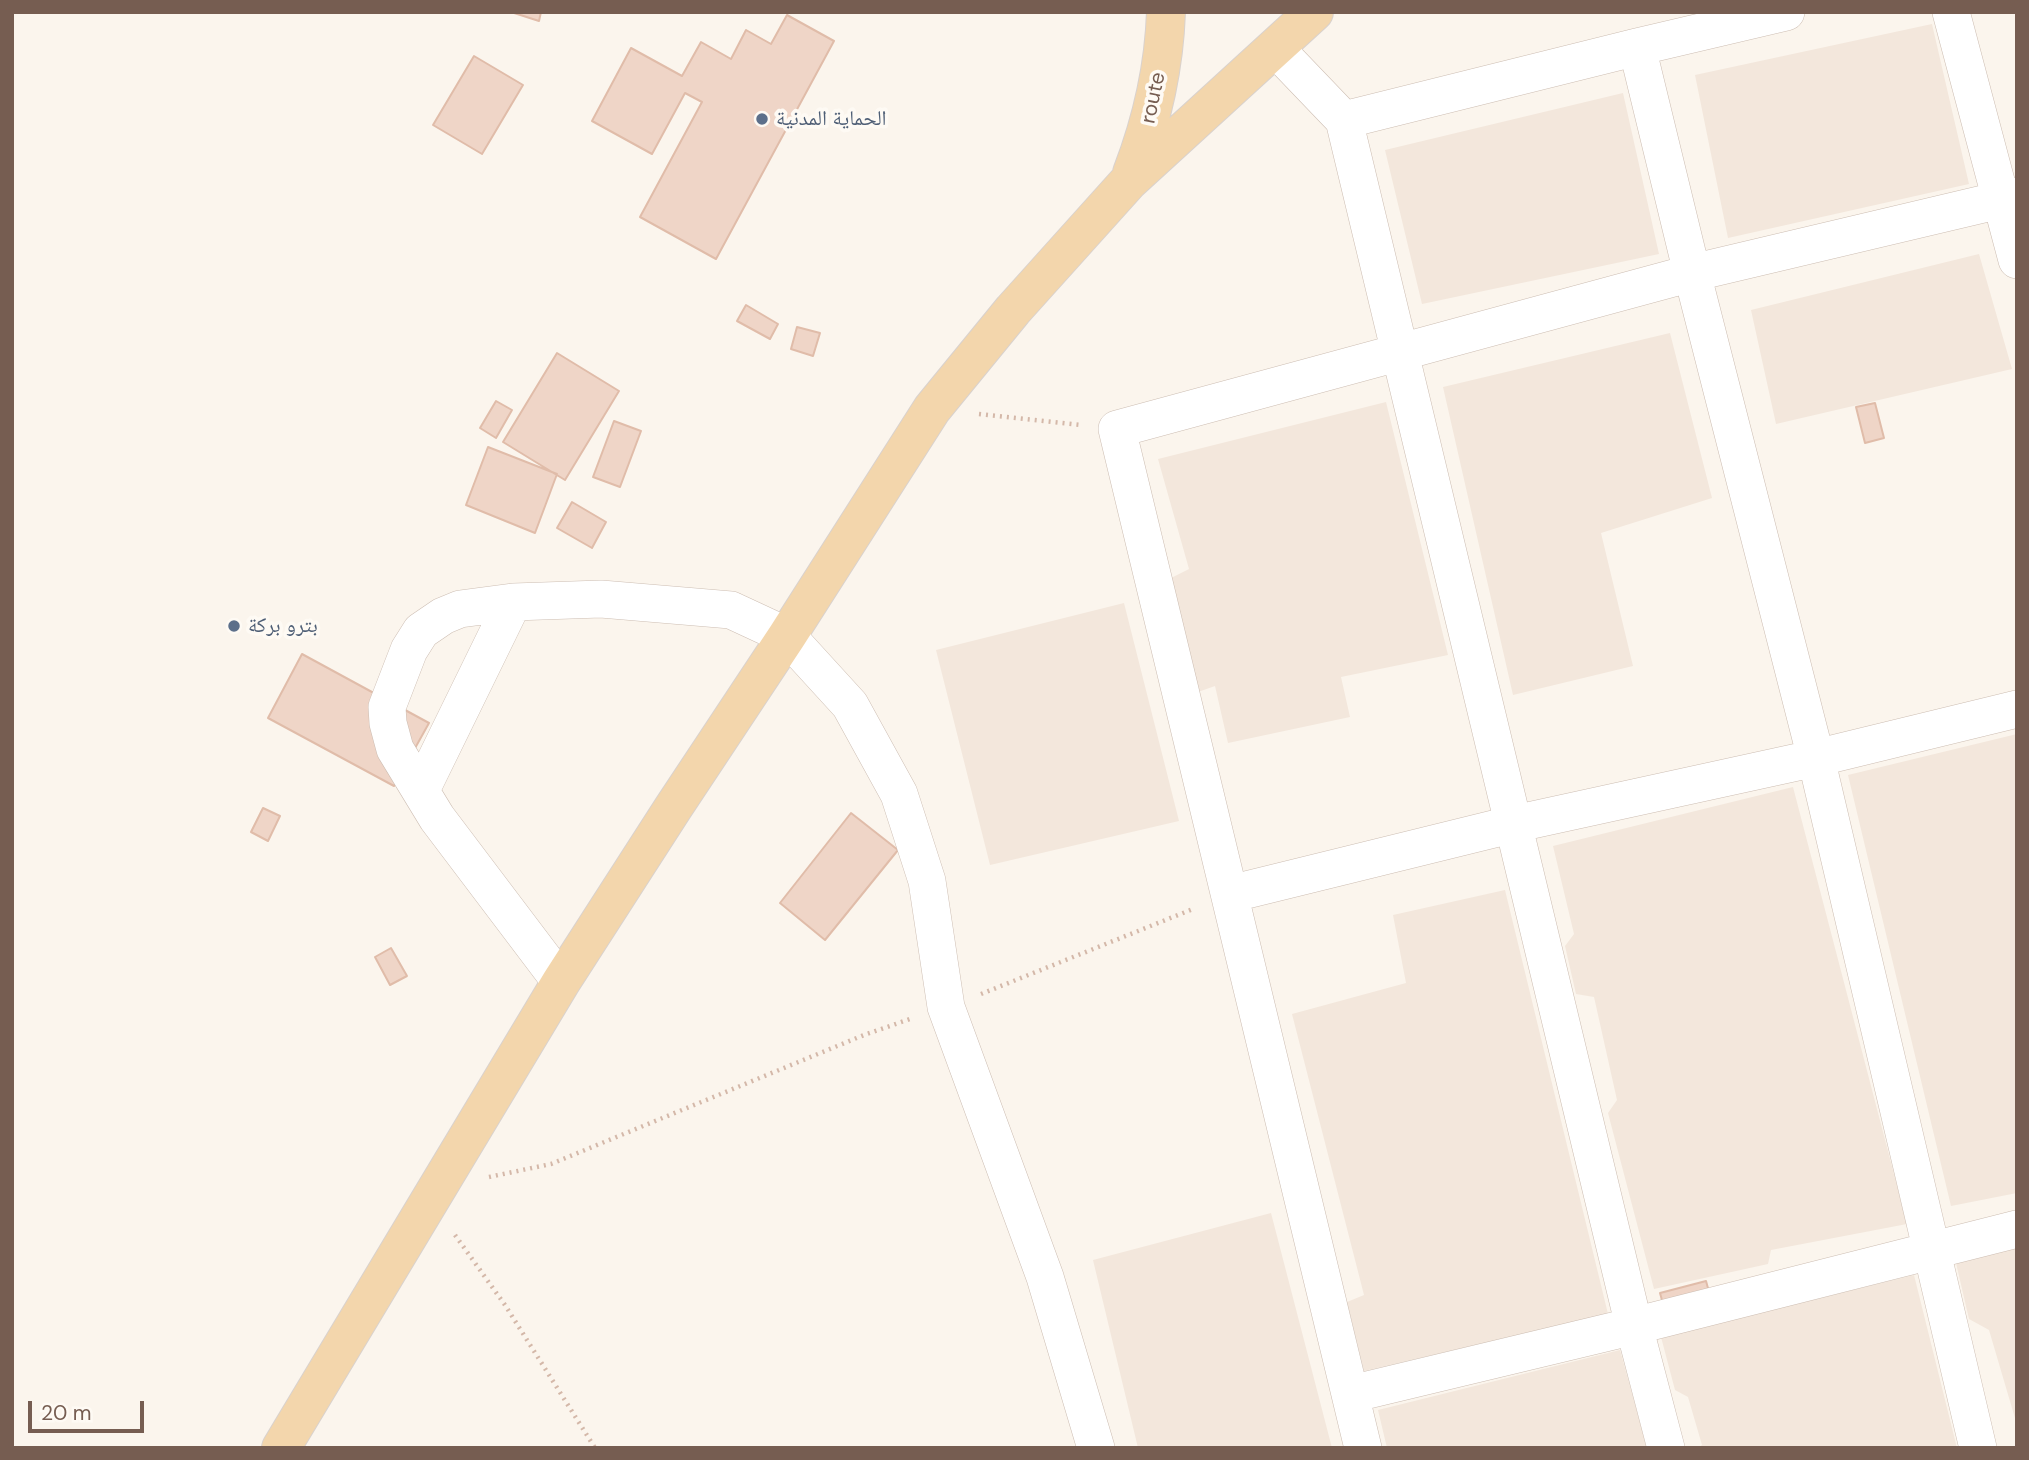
<!DOCTYPE html>
<html>
<head>
<meta charset="utf-8">
<style>
  body { margin:0 }
  #map { position:relative; width:2029px; height:1460px; overflow:hidden; background:#fbf5ed; font-family:"DM Sans",sans-serif }
  canvas { display:block }
  .frame { position:absolute; inset:0; border:14px solid #765d51; pointer-events:none }
  .scale { position:absolute; left:28px; top:1401px; width:116px; height:32px; box-sizing:border-box; border:4px solid #765d51; border-top:0; padding-left:9px; font-size:21px; line-height:24px; white-space:nowrap; color:#765d51; -webkit-text-stroke:5px #fefaf4; paint-order:stroke }
</style>
</head>
<body>
<div id="map">
<canvas width="2029" height="1460"></canvas>
<div class="frame"></div>
<div class="scale">20 m</div>
</div>
<script>
const ctx = document.querySelector('canvas').getContext('2d');
ctx.lineJoin = 'round';
function paint(path, color) {
  ctx.fillStyle = color;
  ctx.fill(path, 'evenodd');
}
function strokePath(path, color, width, dash) {
  ctx.strokeStyle = color;
  ctx.lineWidth = width;
  ctx.lineCap = dash ? 'butt' : 'round';
  ctx.setLineDash(dash || []);
  ctx.stroke(path);
}
function write(font, color, halo, rows, align = 'center') {
  ctx.font = font + ' "DM Sans","Noto Naskh Arabic",sans-serif';
  ctx.lineWidth = 7;
  ctx.setLineDash([]);
  ctx.textBaseline = 'middle';
  ctx.strokeStyle = halo;
  ctx.fillStyle = color;
  for (const [text, x, y, turn = 0] of rows) {
    ctx.save();
    ctx.translate(x, y);
    ctx.rotate((+turn || 0) * Math.PI / 180);
    ctx.textAlign = isNaN(turn) ? turn : align;
    if (halo) ctx.strokeText(text, 0, 0);
    ctx.fillText(text, 0, 0);
    ctx.restore();
  }
}
paint(new Path2D(`
  M1932,24L1969,184L1728,238L1695,75Z
  M1623,93L1659,254L1422,304L1385,150Z
  M1979,254L2012,369L1776,424L1751,310Z
  M1670,333L1712,498L1601,533L1633,666L1513,695L1443,387Z
  M1386,402L1448,655L1341,677L1350,717L1228,743L1215,686L1198,692L1171,578L1189,569L1158,459Z
  M1124,603L1179,821L990,865L936,650Z
  M2017,734V1193L1951,1206L1848,775Z
  M1793,787L1907,1224L1771,1250L1768,1264L1654,1289L1608,1113L1617,1100L1594,997L1576,994L1565,946L1574,934L1553,846Z
  M1505,890L1608,1314L1364,1371L1347,1302L1364,1295L1292,1014L1406,983L1393,915Z
  M1271,1213L1332,1448H1138L1093,1260Z
  M2017,1248V1425L1989,1330L1969,1319L1956,1263Z
  M1914,1275L1957,1448H1698L1702,1445L1688,1397L1675,1390L1661,1337Z
  M1620,1350L1647,1448H1387L1378,1410Z`), '#f3e7dc');
const building = new Path2D(`
  M511,12H541L539,21Z
  M787,15L834,41L716,259L640,217L702,102L685,93L652,154L592,121L631,48L682,76L701,42L731,59L746,30L771,44Z
  M474,56L523,85L482,154L433,125Z
  M746,305L778,324L770,339L737,321Z
  M797,327L820,333L813,356L791,349Z
  M557,353L619,391L565,480L503,442Z
  M496,401L512,410L496,438L480,428Z
  M1875,403L1884,438L1865,443L1856,407Z
  M614,421L641,431L620,487L593,477Z
  M488,447L557,474L535,533L466,505Z
  M572,502L606,522L592,548L557,528Z
  M302,654L429,723L394,786L268,718Z
  M263,808L280,816L268,841L251,832Z
  M851,813L898,850L825,940L780,903Z
  M391,948L407,976L390,985L375,957Z
  M1706,1281L1714,1310L1665,1311L1660,1293Z`);
paint(building, '#efd5c7');
strokePath(building, '#e0bca9', 2);
const minor = new Path2D(`
  M1951,12L2017,260
  M1637,47L1692,273L1816,758L1978,1448
  M1275,48L1344,120L1634,1326L1666,1448
  M1344,120L1637,47L1786,12
  M421,790L513,602
  M1230,894L1514,824L1816,758L2017,709
  M561,982L437,818L395,749L388,723L387,707L409,650L421,631L443,616L460,609L513,602L601,599L731,610L787,636L850,705L899,794L927,881L946,1007L1045,1277L1096,1448
  M1351,1394L1634,1326L2017,1229
  M1363,1448L1117,429L1692,273L2017,196`);
const major = new Path2D(`
  M1132,173C1152,121 1164,69 1166,12
  M281,1448L561,982L673,808L787,636L932,409L1013,310L1129,181L1314,12`);
strokePath(minor, '#cdbeb3', 38);
strokePath(major, '#d9d2ce', 40);
strokePath(new Path2D(`
  M979,414L1081,425
  M981,994L1193,909
  M489,1177L551,1164L864,1035L910,1019
  M455,1235L505,1305L595,1448`), '#d4b8a9', 4.5, [2, 5]);
strokePath(minor, '#fff', 37);
strokePath(major, '#f3d6ac', 38);
for (const [x, y, r, color] of [
  [762,119,7,"#5c6f8a"],
  [234,626,7,"#5c6f8a"]
]) {
  const dot = new Path2D();
  dot.arc(x, y, r, 0, 2 * Math.PI);
  ctx.fillStyle = color;
  ctx.fill(dot);
  strokePath(dot, '#fefaf4', 2.5);
}
write('21px', '#765d51', '#fefaf4', [
  ["route",1154,98,-78]
]);
write('21px', '#4e5e75', '#fefaf4', [
  ["الحماية المدنية",776,119],
  ["بترو بركة",248,626]
], 'left');
</script>
</body>
</html>
